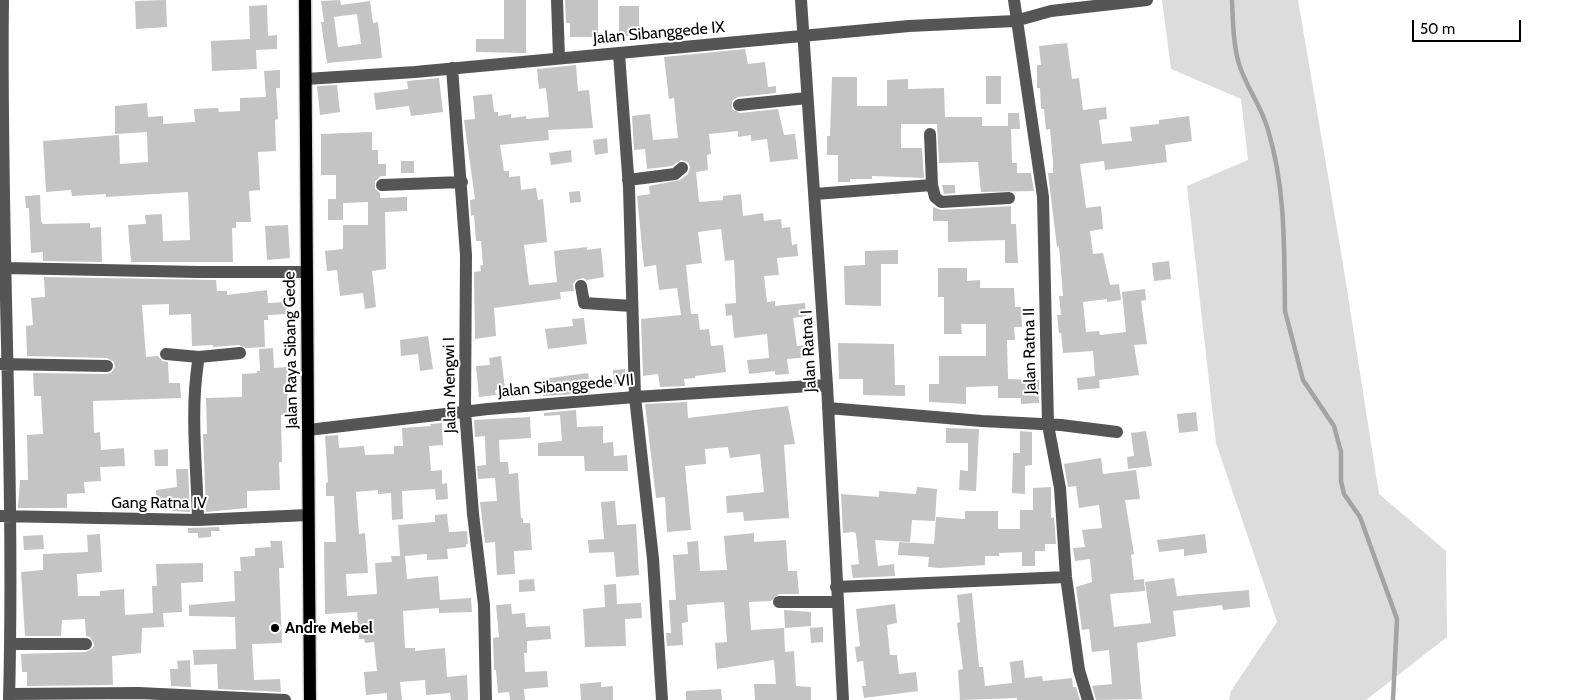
<!DOCTYPE html>
<html>
<head>
<meta charset="utf-8">
<style>
  body { margin:0 }
  #map { position:relative; width:1584px; height:700px; overflow:hidden; background:#fff; font-family:Cabin,sans-serif }
  canvas { display:block }
  .scale { position:absolute; left:1412px; top:20px; width:109px; height:22px; box-sizing:border-box; border:2px solid #000; border-top:0; padding-left:6px; font-size:15px; line-height:18px; white-space:nowrap; color:#000; -webkit-text-stroke:4px #fff; paint-order:stroke }
</style>
</head>
<body>
<div id="map">
<canvas width="1584" height="700"></canvas>
<div class="scale">50 m</div>
</div>
<script>
const ctx = document.querySelector('canvas').getContext('2d');
ctx.lineJoin = 'round';
function paint(path, color) {
  ctx.fillStyle = color;
  ctx.fill(path, 'evenodd');
}
function strokePath(path, color, width, dash) {
  ctx.strokeStyle = color;
  ctx.lineWidth = width;
  ctx.lineCap = dash ? 'butt' : 'round';
  ctx.setLineDash(dash || []);
  ctx.stroke(path);
}
function write(font, color, halo, rows, align = 'center') {
  ctx.font = font + ' Cabin,sans-serif';
  ctx.lineWidth = 4;
  ctx.setLineDash([]);
  ctx.textBaseline = 'middle';
  ctx.strokeStyle = halo;
  ctx.fillStyle = color;
  for (const [text, x, y, turn = 0] of rows) {
    ctx.save();
    ctx.translate(x, y);
    ctx.rotate((+turn || 0) * Math.PI / 180);
    ctx.textAlign = isNaN(turn) ? turn : align;
    if (halo) ctx.strokeText(text, 0, 0);
    ctx.fillText(text, 0, 0);
    ctx.restore();
  }
}
paint(new Path2D(`
  M1162,0H1298L1342,258L1379,494L1446,551L1447,637L1366,700H1229L1231,691L1277,622L1216,443L1187,186L1248,160L1241,99L1171,69Z`), '#dcdcdc');
strokePath(new Path2D(`
  M1232,0C1233,22 1233,43 1239,64C1246,87 1262,107 1268,130C1286,189 1284,250 1285,311L1303,380L1334,426L1341,452V481L1344,494L1360,517L1397,619L1393,700`), '#a3a3a3', 4.5);
paint(new Path2D(`
  M166,0L167,27L136,29L135,1Z
  M340,0L341,5L370,1L373,23L378,22L382,58L327,63L321,22H324L321,1ZM357,14L361,44L338,47L334,17Z
  M504,0H526V53L476,52V39H504Z
  M565,0H598V37H570V23H566Z
  M267,5L268,36L277,35V49L256,50L257,69L212,71L211,41L250,39L249,6Z
  M619,6H639V36H619Z
  M1067,43L1072,79L1079,78L1083,110L1106,107L1107,119L1099,120L1102,144L1132,141L1130,127L1159,124V120L1189,116L1192,141L1165,145L1167,162L1105,170L1104,161L1080,164L1086,208L1101,206L1103,229L1090,231L1093,254L1103,253L1110,285L1119,284L1121,300L1107,302V299L1083,302L1086,332L1099,331L1100,335L1126,332L1122,292L1145,289L1146,300L1141,301L1147,344L1134,345L1139,375L1099,380L1100,388L1078,390L1077,378L1095,376L1093,351L1063,353L1061,333H1059L1057,315H1061L1059,296H1063L1059,246L1057,247L1048,173H1053V162L1050,129L1046,130L1044,109H1041L1040,88H1037V65H1041L1039,46Z
  M745,49L748,64L765,62L768,87L776,86V93L738,97L732,101V109L740,113L778,109L784,135L795,134L798,159L770,162L767,139L751,141V135L738,137V131L709,134L711,154L707,155L708,170L696,172L699,202L723,200V196L741,194L743,216L763,213L764,221L781,219L782,228L790,227L792,245L797,244L798,256L777,258L779,275L764,276L767,302L775,301V306L805,303L806,316L793,318L797,346L810,345L811,357L787,359L789,374L775,375V371L749,374L747,360L769,358L767,334L734,338L732,315L726,316L725,304L736,303L734,260L725,261L721,229L698,232L702,263L686,265L691,314H698L700,330L709,329L711,346L723,345L726,372L695,376V378L684,379L685,386L660,387L658,374L643,376L641,319L681,315L677,288L659,290L656,265L644,267L637,196L650,194L649,186L680,180L688,174L690,167L688,162L681,160L672,166L647,169L645,149L634,150L632,116L650,114L653,140L678,138L674,98L669,99L664,57Z
  M576,65L578,91L589,90L593,128L548,130L549,140L500,145L504,171H509V177L520,176L521,190L536,188L538,200L543,199L547,242L524,245L529,285L557,282L554,251L587,247V250L601,248L604,277L587,280L583,278L576,280L573,284L574,291L560,292L561,299L494,308L496,336L475,339L474,272L481,271L480,266L483,265L481,241H476L474,215L471,216L470,200L475,199L464,120L475,119L473,96L492,94L494,112H498V116L511,114V118L526,116V119L549,117L546,88L539,89L537,69Z
  M280,70V88H276L278,119L275,120L276,151L258,152L260,190L249,191L251,222H236V228H232L233,262H131L128,225L146,224L145,215L162,214L163,241L190,240L188,192L106,197V194L72,196L71,190L46,192L43,141L119,135L120,164L148,162L147,132L115,134V106L147,103L148,117L163,116V124L195,122L194,109L218,108L219,112L240,111V98L266,97L264,71Z
  M986,76H1001V104H986Z
  M832,77H857V106H887V80L908,79V89L944,88L945,117H982V126H1008V113H1019L1020,129H1011L1012,163H1017V173H1031L1034,191L981,192L978,162L939,163L937,124H901V148H922L924,178L872,176V179H850V182H838V155H827V136H830Z
  M439,78L443,112L411,116L409,106L376,110L374,93L408,89L407,81Z
  M337,85L340,112L320,115L317,86Z
  M372,132V150H378V164H386V176H381L375,181V189L380,193V198L407,197V211L385,212L386,269L372,271L376,307L365,309L363,293L340,296L337,270L327,271L325,251L343,249V225H368V202L343,203V220H328V199H336V175H321V134Z
  M607,138L608,153L595,155L593,140Z
  M571,150L572,162L551,165L549,153Z
  M401,161H414V173H401Z
  M942,185H955V193L944,194Z
  M580,191L581,202L570,203L569,192Z
  M40,195L41,221L43,224L90,223V228L101,227L102,262L43,261V252L31,253L29,208H26L25,196Z
  M1011,206V224H1016L1018,263H1005V240L948,242V221H933V207L941,210Z
  M288,225L290,258L267,260L265,226Z
  M898,250V264H881V306L845,305L844,266L865,265V251Z
  M1169,261L1171,279L1154,281L1152,263Z
  M938,268H967V281L980,280V288H1014L1015,307H1021L1022,327H1014L1015,340H1007L1008,379L1039,380V403L1021,404V398H998V386L966,387V404L929,402V384H939V356H986V324H961L962,334H944V297H938Z
  M44,277L216,280L217,291H227V295L267,290L268,303L288,302L289,314L268,315V320H264L265,347L246,348L239,345L213,347V345L192,346L191,314L169,315V304L142,305L146,357L158,356L162,361L168,362L169,383H180L181,398L93,401L94,433L100,432L101,450L124,448L125,466L100,467L101,481L84,482L85,493L67,494V508H18L20,480H28L27,435L43,434L41,396H34L33,373L107,374L111,373L115,367L114,362L107,358L27,356L26,326L33,325L31,298L45,297Z
  M584,318L587,344L548,349L545,329L573,326L572,319Z
  M428,336L433,369L420,371L418,354L401,356L400,340Z
  M838,343L894,344L895,385H905V396L863,395V379H839Z
  M273,348L274,368L288,367L287,415H281L282,462H279L280,490L247,491V508L206,512L203,434H207L206,398L242,397V374L257,373V371H260L259,349Z
  M501,356L505,389L495,390L496,395L479,397L476,366L490,365L489,358Z
  M625,369L626,382L614,384L613,370Z
  M588,373L590,385L575,387V394L543,396L542,379Z
  M687,402L688,418L788,406L795,444L784,445L789,518L744,521L743,512L727,513L726,496L764,492L760,454L730,458L728,447L705,449L706,464L685,466L691,530L667,532L665,497L656,498L645,404Z
  M576,410L577,427L603,426V443L613,442L614,456L627,455L628,471H585L584,456H538V443L562,441L560,415L544,416V413Z
  M1196,412L1198,431L1179,433L1177,414Z
  M530,417L531,438L499,440L500,462H508L509,474L518,473L521,518H523V523H530L532,550L514,551L515,574L497,575L495,542L485,543L480,502L497,501L495,478L478,479L477,466L486,465L485,436L475,437L474,420Z
  M442,423L443,445L429,446L431,471L442,470V484L447,483L448,499L436,500L435,489L402,491L403,519L392,520L391,493L378,494V490L356,492L359,534L365,533L368,573L346,574L347,596L377,594L375,563L392,562L391,556H400L398,525L435,522V515L447,514L449,532L467,531L468,544H466V547L447,549L448,559L427,560V554L405,556L407,579L438,576L440,600L471,598L472,612L439,613V608L403,611L405,648H415V651L445,648L447,677L467,675L468,700H451L450,693L426,695L425,680L400,682L402,700H387V693L366,695L364,672L377,671L374,642L365,643L364,639H359L357,612L325,614L324,542H336L334,496H326V483L328,482L325,436L338,435L339,448L364,446L365,455L394,454V446H403L402,428L431,426L430,424Z
  M946,428L979,429L976,491L959,490L960,470L968,471V443H946Z
  M1020,431L1032,432V465L1025,466V494L1012,493L1013,453H1020Z
  M1146,431L1152,466L1128,469L1127,457L1134,456L1131,433Z
  M168,449V466H155L154,450Z
  M1101,458L1103,474L1136,470L1140,499L1125,500L1134,554L1131,555L1134,580L1144,579L1145,591L1110,594L1114,627L1151,623L1145,582L1174,578L1177,596L1249,590L1250,607L1223,610L1222,605L1173,611L1176,636L1137,643L1142,699L1096,700L1092,686L1112,684L1109,650L1092,652L1089,629L1082,630L1076,587L1092,582L1090,559L1075,561L1073,548L1085,547L1082,530L1102,528L1099,505L1079,508L1076,486L1068,487L1064,464Z
  M176,469H188L190,512L173,511L172,506L157,507L156,490L177,487Z
  M917,487L937,489L935,521L912,520L910,542L875,540L878,566L894,564L895,576L853,578L851,565L859,564L856,534L854,532L843,533L841,494L879,497V491L916,494Z
  M1051,487V518L1054,517L1056,544H1045V551H1035V566H1022V552L999,553V556H985V565L940,568L928,567L929,557L898,555L899,542L934,544L936,517L965,519V511H998V529H1020V510H1033V488Z
  M615,501L617,525L636,524L639,575L616,577L614,552L589,553L588,540L604,539L601,502Z
  M219,527L220,531H211V537L198,538V533H188V528Z
  M754,533V542L786,540L788,571H797L799,594H779L771,601L749,602L751,630L784,628L785,652L794,651L796,686L811,687V700H755L754,684H776L774,660L717,669L715,643L727,642L724,602L687,605L688,622L682,623L683,645L667,646L666,633H671L669,600H676L673,555L688,554L687,542L698,541L700,571L727,570L724,536Z
  M100,534L102,572L77,574L78,596H100V591L124,589L125,615L153,613L152,586H157L156,564L203,563V582L181,583L182,612L163,613L164,627L142,628L141,653L112,656L113,685L27,686V672H22L21,654L86,652L93,648L94,644L90,637L86,636L85,619L62,620L61,636H25L21,572L43,570V554L88,552L87,535Z
  M1205,534L1207,553L1184,556V549L1159,552L1157,540Z
  M43,535L44,549L24,550L23,536Z
  M270,541H282L284,568H279L282,643L252,644L254,680L280,679L281,692L218,689L217,664L194,665L193,650L236,649L235,617L189,616V605L235,601L234,571H241L240,557L255,556V548L271,547Z
  M534,579L535,591L519,592V580Z
  M616,584L617,604L641,603L642,618L625,619L626,646L585,647L583,609L605,607L604,585Z
  M972,593L979,667H983L985,686L1012,683L1010,662L1023,660L1025,678L1042,676L1043,681L1072,678L1073,687H1076L1080,700H1017V698L960,700L958,670L963,669L957,623L960,622L957,595Z
  M511,604L512,614L525,613L526,627L550,626L551,639L527,641V653H524L525,672L547,671L548,687L524,689L525,700H510L509,692L498,693L496,670H494L493,638L499,637L496,605Z
  M895,604L897,623L887,625L890,655H897L899,674L916,672L918,691L864,698L862,686H866L863,661L857,662L855,647L860,646L856,609Z
  M784,610L811,612V626L785,628Z
  M823,627V642L811,643L810,628Z
  M190,660L191,687L171,686L170,669H178L177,661Z
  M601,682V687L613,686V700H581L580,684Z
  M721,689L722,700H686V691Z`), '#c4c4c4');
const major = new Path2D(`
  M305,0L310,700`);
strokePath(major, '#dbdbdb', 15);
strokePath(new Path2D(`
  M3,0C0,233 15,467 9,700
  M557,0L559,58
  M801,0L827,385L843,700
  M1014,0L1043,197L1048,425L1060,488L1066,577L1079,670L1088,700
  M619,54L629,188L635,397L653,559L662,700
  M452,68L466,255L465,411L473,514L484,605L486,700
  M306,79L415,72L909,26L1015,21L1051,11L1147,0
  M739,105L807,98
  M628,180L675,174L682,168
  M382,185L462,182
  M932,185L935,197L941,202L1009,198
  M815,194L932,185L930,134
  M5,268L198,272H306
  M581,286L584,303L632,306
  M166,354L199,357
  M0,364L107,366
  M828,408L982,421L1061,425L1117,432
  M308,430L488,409L635,397L827,385
  M0,516L198,520L308,515
  M198,520C197,467 190,414 198,362L199,357L240,353
  M836,587L1066,577
  M779,602H837
  M10,644H86
  M9,694L139,693L285,700`), '#555', 12);
strokePath(major, '#000', 12);
for (const [x, y, r, color] of [
  [275,628,5,"#000"]
]) {
  const dot = new Path2D();
  dot.arc(x, y, r, 0, 2 * Math.PI);
  ctx.fillStyle = color;
  ctx.fill(dot);
  strokePath(dot, '#fff', 2);
}
write('16px', '#000', '#fff', [
  ["Jalan Sibanggede IX",659,33,-5],
  ["Jalan Raya Sibang Gede",291,350,-91],
  ["Jalan Ratna I",809,351,-93],
  ["Jalan Ratna II",1030,351,-91],
  ["Jalan Mengwi I",450,385,-91],
  ["Jalan Sibanggede VII",566,386,-5],
  ["Gang Ratna IV",159,503]
]);
write('bold 16px', '#000', '#fff', [
  ["Andre Mebel",285,628]
], 'left');
</script>
</body>
</html>
